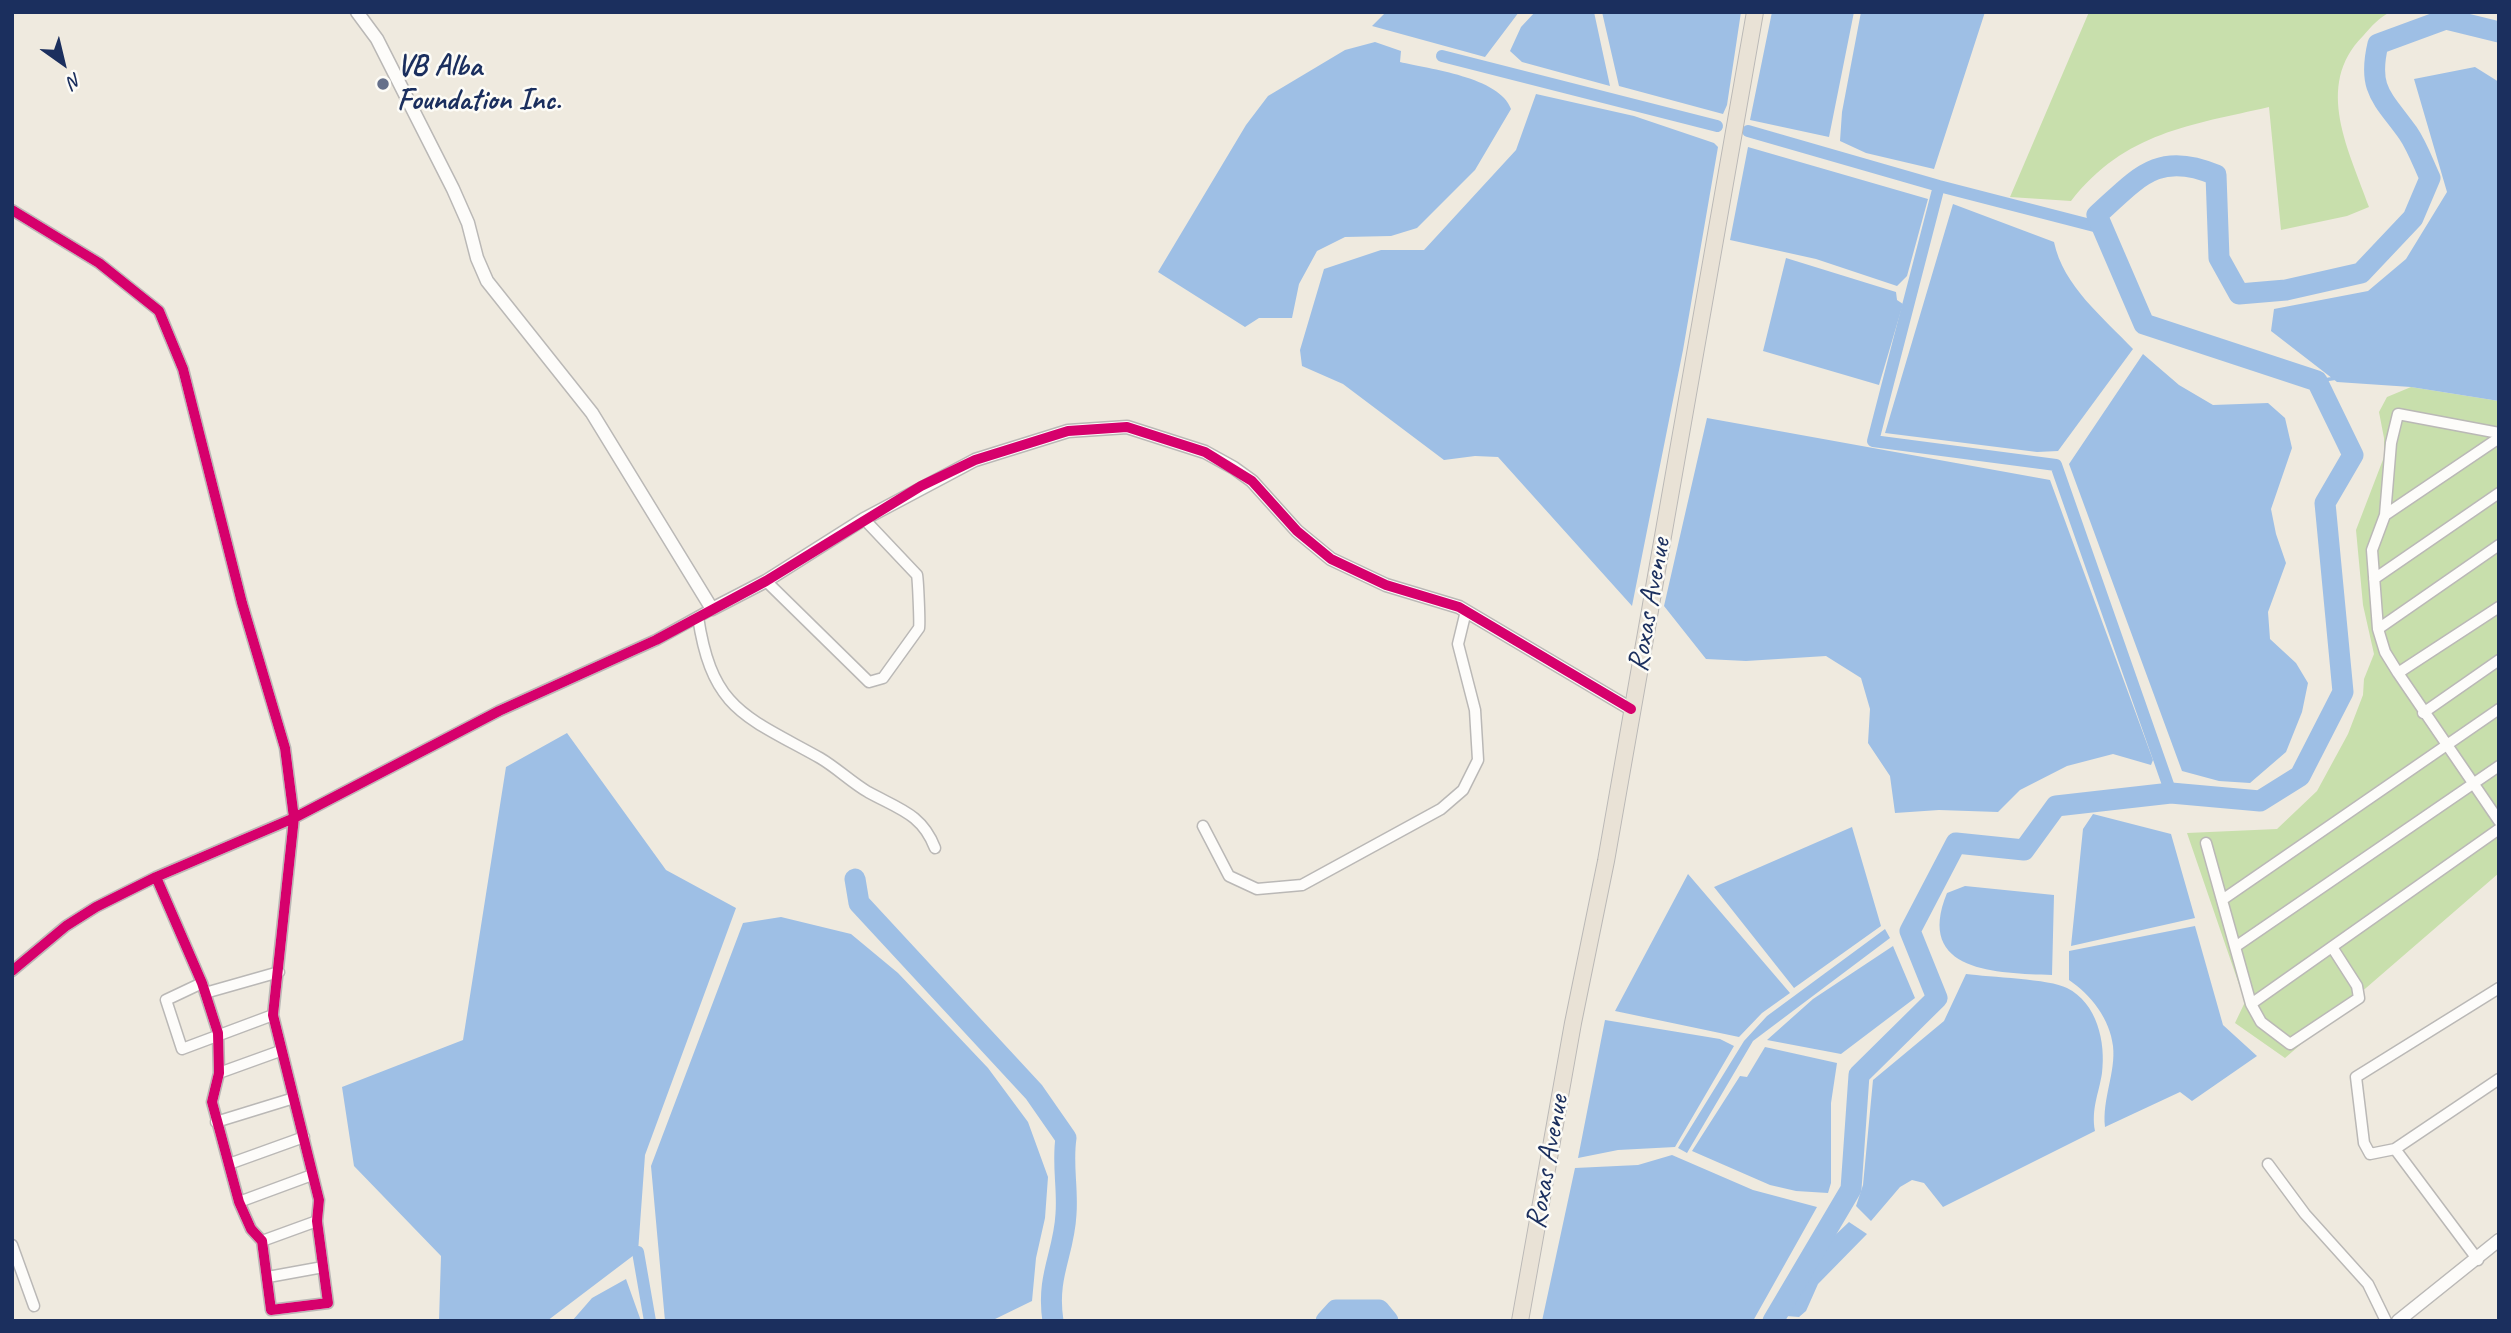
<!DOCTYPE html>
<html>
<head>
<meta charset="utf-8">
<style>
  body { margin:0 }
  #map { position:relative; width:2511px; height:1333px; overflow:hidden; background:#efeadf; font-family:Caveat,sans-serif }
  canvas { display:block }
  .frame { position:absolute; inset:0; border:14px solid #1b2f5e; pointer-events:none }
  .north { position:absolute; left:28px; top:28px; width:70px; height:70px; -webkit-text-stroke:5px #fdfcf7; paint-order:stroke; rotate:146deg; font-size:19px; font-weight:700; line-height:28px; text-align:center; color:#1b2f5e }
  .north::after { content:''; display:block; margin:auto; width:24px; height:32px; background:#1b2f5e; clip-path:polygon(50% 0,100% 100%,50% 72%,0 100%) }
</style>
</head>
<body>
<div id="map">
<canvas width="2511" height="1333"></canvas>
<div class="frame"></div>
<div class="north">N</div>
</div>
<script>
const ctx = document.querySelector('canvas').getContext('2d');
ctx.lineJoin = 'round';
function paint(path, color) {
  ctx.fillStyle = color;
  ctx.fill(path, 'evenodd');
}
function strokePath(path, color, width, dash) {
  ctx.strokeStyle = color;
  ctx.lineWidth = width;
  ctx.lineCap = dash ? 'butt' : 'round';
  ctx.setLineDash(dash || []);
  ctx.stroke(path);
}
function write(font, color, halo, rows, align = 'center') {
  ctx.font = font + ' Caveat,sans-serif';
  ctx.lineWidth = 5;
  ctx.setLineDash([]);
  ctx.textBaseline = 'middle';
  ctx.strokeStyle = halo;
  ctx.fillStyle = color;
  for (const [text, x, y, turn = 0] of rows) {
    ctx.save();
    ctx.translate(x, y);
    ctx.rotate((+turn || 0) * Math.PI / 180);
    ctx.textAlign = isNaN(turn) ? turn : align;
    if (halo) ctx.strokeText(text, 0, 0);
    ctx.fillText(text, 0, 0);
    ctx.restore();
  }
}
paint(new Path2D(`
  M2089,12H2391C2379,17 2372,26 2363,36C2313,86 2350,152 2369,207L2347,216L2281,230L2269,107C2191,125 2125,132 2071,201L2010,197Z
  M2411,387L2499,401V873L2285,1058L2235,1023L2245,1002L2187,833L2277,829L2317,791L2348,734L2363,695L2364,679L2374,654L2363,605L2356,530L2384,457V438L2379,412L2387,397Z`), '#c8dfac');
paint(new Path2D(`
  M1386,12H1519L1485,57L1372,26Z
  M1535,12H1594L1610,86L1522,62L1510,51L1521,27Z
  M1602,12H1741L1727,105L1723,114L1619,86Z
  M1772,12H1854L1829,137L1750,120Z
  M1861,12H1985L1934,169L1866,153L1840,141L1842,112Z
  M1375,42L1401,51L1400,62C1429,69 1500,77 1511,109L1475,170L1417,228L1391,236L1345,237L1317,251L1299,284L1292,318H1259L1245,327L1158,272L1246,125L1268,96L1345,50Z
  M2475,67L2499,82V401L2411,387L2337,382L2271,331L2274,309L2368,291L2406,259L2447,192L2414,79Z
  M1536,94L1634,116L1714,143L1718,147L1683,350L1632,606L1498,457L1475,456L1444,460L1343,384L1302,366L1300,350L1324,269L1381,250H1424L1516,150Z
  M1748,147L1928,199L1907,276L1897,286L1816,259L1730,240Z
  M1953,204L2054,242C2063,286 2104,318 2133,349L2058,451L2037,452L1885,433Z
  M1786,258L1896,292L1897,300L1903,304L1879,385L1763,351Z
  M2143,354L2179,385L2213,405L2268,403L2285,418L2292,448L2271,509L2276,534L2286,563L2268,612L2270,639L2296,663L2308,683L2302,712L2286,752L2250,783L2219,781L2182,771L2069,464Z
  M1707,418L2050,480L2153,760L2151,765L2113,754L2067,766L2020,790L1998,812L1939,810L1895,813L1890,776L1868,743L1870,709L1861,678L1826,656L1746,661L1706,659L1664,606Z
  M567,733L666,870L736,908L645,1155L638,1252L547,1321H439L441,1256L354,1166L342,1087L463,1040L506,767Z
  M2093,814L2171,834L2195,918L2071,946L2083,829Z
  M1852,827L1881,926L1794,988L1714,887Z
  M1688,874L1790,993L1762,1013L1739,1037L1615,1011Z
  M1965,886L2054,895L2052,975C1998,973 1914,973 1947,893Z
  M781,917L851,934L898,973L988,1068L1028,1122L1048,1177L1045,1218L1036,1258L1032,1301L991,1321H665L651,1166L743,923Z
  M2195,926L2223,1025L2257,1056L2192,1101L2180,1092L2105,1127C2102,1099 2116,1072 2113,1046C2110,1019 2091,995 2069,980V951Z
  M1885,929L1890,938L1753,1041L1687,1153L1678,1148L1744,1041L1767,1016Z
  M1893,946L1915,998L1841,1054L1767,1040L1813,999Z
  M1966,974C1989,977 2050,979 2067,988C2097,1003 2106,1042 2102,1073C2099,1093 2091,1109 2095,1131L1943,1207L1924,1183L1912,1180L1900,1187L1871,1221L1856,1206L1863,1185L1873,1080L1944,1021Z
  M1605,1020L1720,1039L1734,1046L1675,1147L1618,1150L1578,1158Z
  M1765,1047L1837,1063L1831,1103V1183L1828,1193L1796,1191L1770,1185L1692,1151L1740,1076L1747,1077Z
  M1672,1155L1753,1190L1817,1207L1753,1321H1542L1575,1168L1638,1165Z
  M1849,1222L1867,1234L1818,1284L1806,1311L1799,1317L1786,1316L1829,1241Z
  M626,1279L641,1321H572L592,1298Z`), '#9ebfe5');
strokePath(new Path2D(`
  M2317,381L2337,378`), '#9ebfe5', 3.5);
strokePath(new Path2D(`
  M1442,56L1717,126
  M1748,131L1939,186L2102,228
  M1939,186L1873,441L2056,465L2171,793
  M638,1252L650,1321`), '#9ebfe5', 12);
strokePath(new Path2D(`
  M855,879L859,903L1034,1092L1066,1138C1062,1164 1068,1188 1066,1214C1064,1254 1046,1276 1053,1321
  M1326,1321L1336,1310H1379L1388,1321
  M1773,1321L1851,1189L1859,1075L1937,998L1910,931L1956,843L2024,850L2056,806L2171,793L2260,801L2300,776L2343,692L2325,503L2353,455L2317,381L2144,324L2097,215C2138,178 2158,150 2216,175L2219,258L2239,294L2286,290L2361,273L2413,218L2430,178C2423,163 2417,146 2408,133C2383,98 2367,90 2378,44L2446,19L2499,32`), '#9ebfe5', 21);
const minor = new Path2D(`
  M12,210L99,263L159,311L183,369L242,603L285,748L294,818L273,1015L319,1200L317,1221L328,1303L271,1310L262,1241L251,1229L239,1202L212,1102L219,1073L218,1033L202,983L156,877
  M2499,433L2398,414L2391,443L2385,515L2372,550L2378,629L2385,652L2398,673L2499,821
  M2385,515L2499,438
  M2374,579L2499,493
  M766,581L869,682L883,678L919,628C920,624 918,579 917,575L864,519
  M698,617C712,710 745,716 820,758C837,768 851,782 868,792C899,809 922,814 935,848
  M2378,629L2499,545
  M2398,673L2499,607
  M2423,713L2499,660
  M1203,826L1229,876L1257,889L1302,885L1441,809L1463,790L1478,760L1475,710L1458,644L1466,611
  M2206,843L2251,1004L2261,1022L2290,1044L2359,998L2357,986L2332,947
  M2222,900L2499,709
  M2235,947L2499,766
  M12,971L66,926L96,907L156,877L294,818L499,711L656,640L712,609
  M202,983L166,1000L182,1049L273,1015
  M2499,988L2356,1077L2364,1143L2370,1154L2395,1149L2499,1079
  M205,993L279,972
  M2251,1004L2499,829
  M219,1073L280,1051
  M216,1122L294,1098
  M2395,1149L2478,1260
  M229,1164L304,1137
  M2268,1164L2305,1214L2368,1284L2386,1321
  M239,1202L312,1175
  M262,1241L317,1221
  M12,1245L34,1306
  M268,1277L323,1267`);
const tertiary = new Path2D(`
  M357,12L377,39L453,189L468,223L477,258L487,281L592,413L712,609L766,581L864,519L975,460L1068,431L1127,427L1205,452L1234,468L1252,481L1297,531L1331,559L1386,585L1459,607L1631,709
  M2398,1321L2499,1240`);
const primary = new Path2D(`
  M1520,1321L1573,1023L1606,861L1755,12`);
strokePath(minor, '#bab8b6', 13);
strokePath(tertiary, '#bab8b6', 15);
strokePath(primary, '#bab8b6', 18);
strokePath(minor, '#fdfcfa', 10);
strokePath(tertiary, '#fdfcfa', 12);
strokePath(primary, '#e9e2d6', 16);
strokePath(new Path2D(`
  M12,210L99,263L159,311L183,369L242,603L285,748L294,818L273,1015L319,1200L317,1221L328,1303L271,1310L262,1241L251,1229L239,1202L212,1102L219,1073L218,1033L202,983L156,877
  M12,971L66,926L96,907L156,877L294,818L499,711L656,640L766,581L921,486L975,460L1068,431L1127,427L1205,452L1252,481L1297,531L1331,559L1386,585L1459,607L1631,709`), '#d6006c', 10);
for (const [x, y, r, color] of [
  [383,84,7,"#65708b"]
]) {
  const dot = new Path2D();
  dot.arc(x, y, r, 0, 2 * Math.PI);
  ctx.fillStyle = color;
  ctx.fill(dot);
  strokePath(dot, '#fdfcf7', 2.5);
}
write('bold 30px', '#1b2f5e', '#fdfcf7', [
  ["VB Alba",397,67],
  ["Foundation Inc.",397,101]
], 'left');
write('30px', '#1b2f5e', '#fdfcf7', [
  ["Roxas Avenue",1650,605,-80],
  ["Roxas Avenue",1548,1162,-80]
]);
</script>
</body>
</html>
